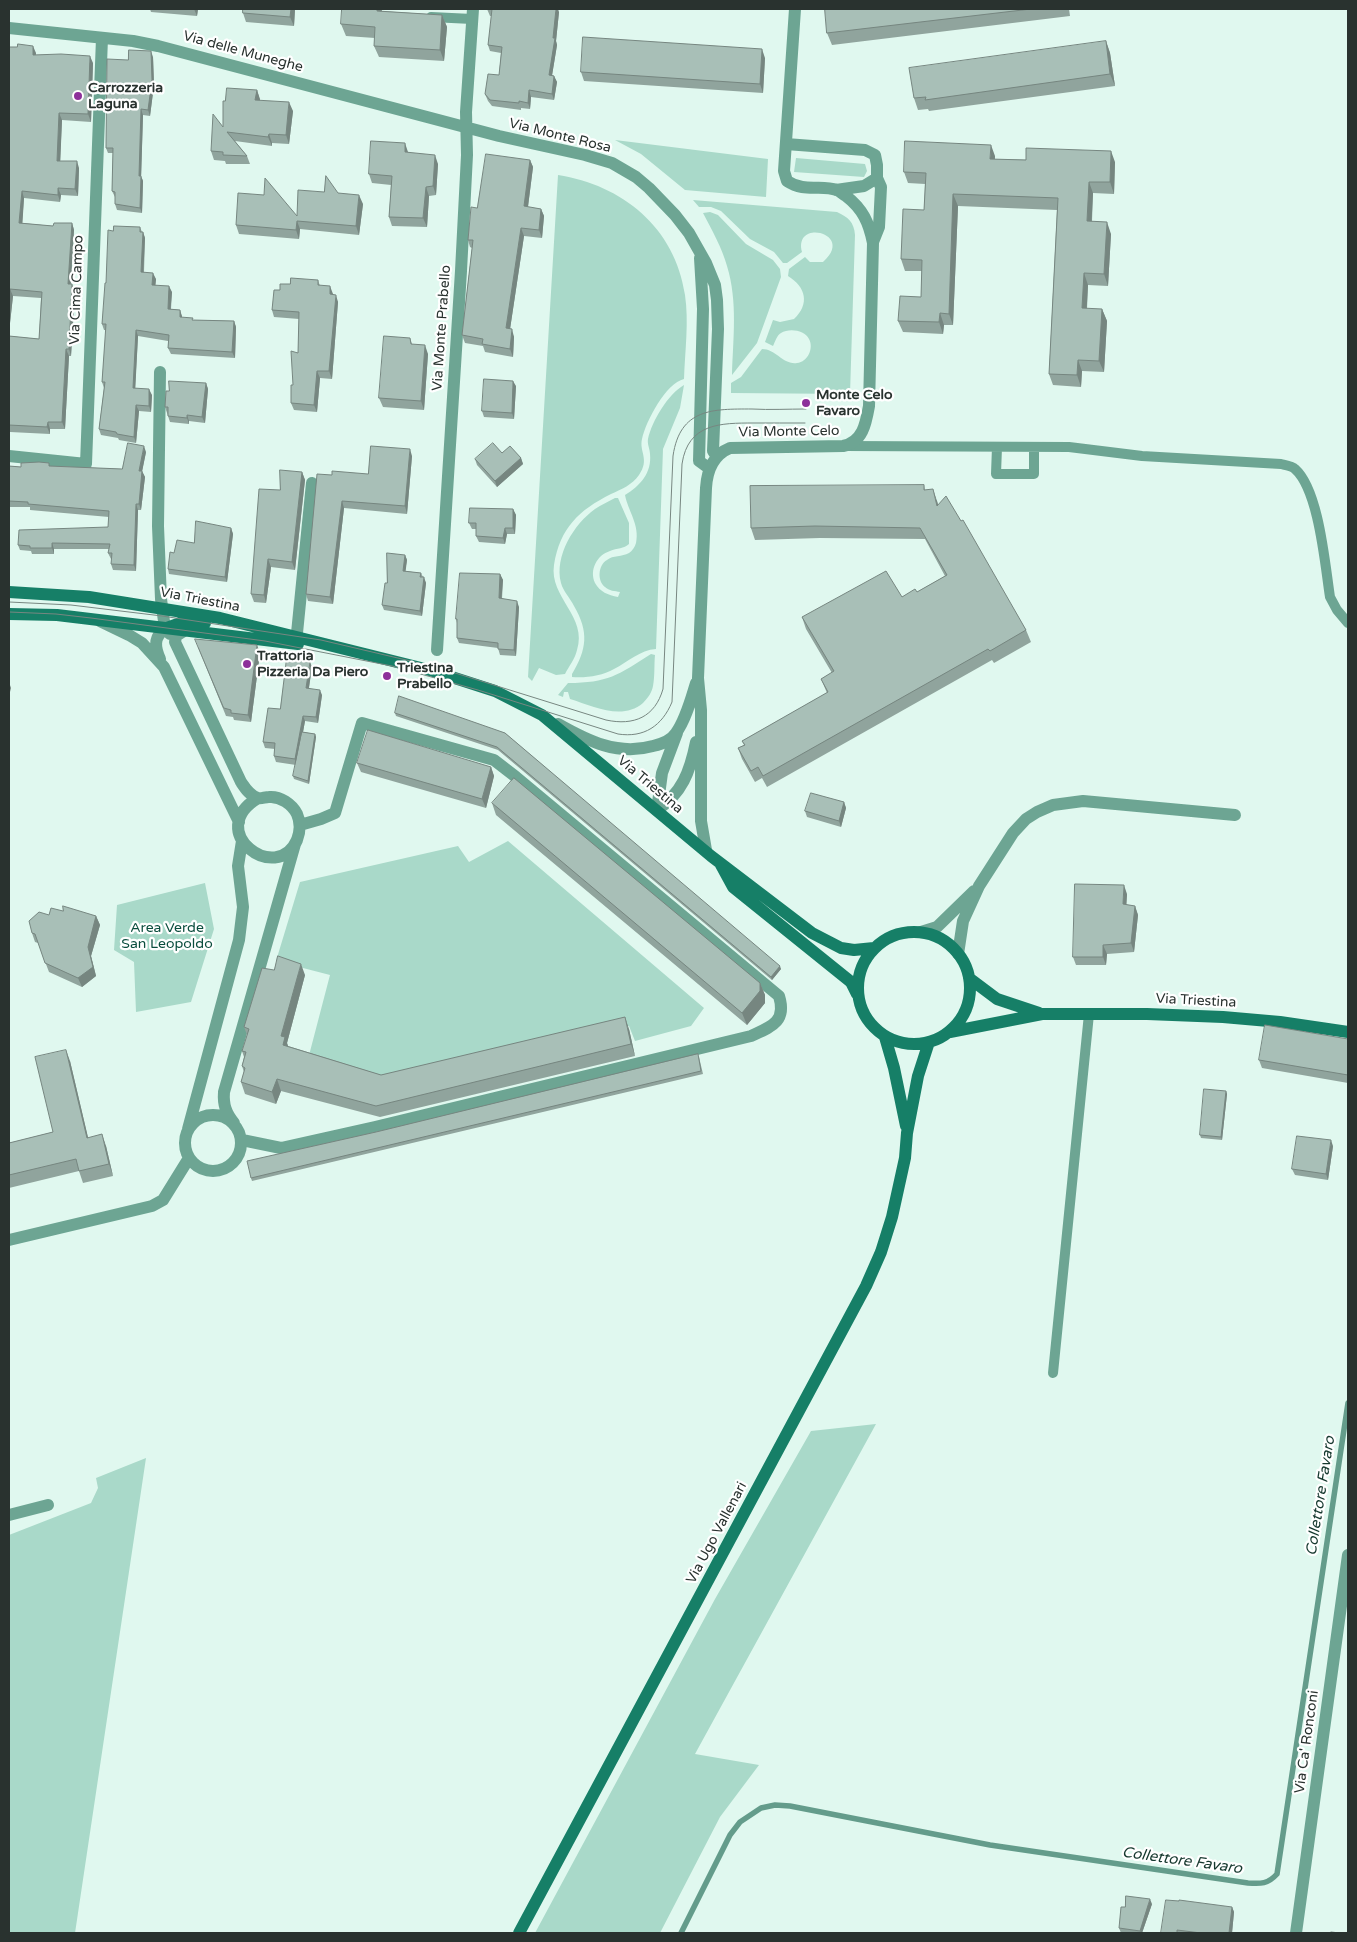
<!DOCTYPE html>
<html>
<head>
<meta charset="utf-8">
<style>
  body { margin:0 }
  #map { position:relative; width:1357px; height:1942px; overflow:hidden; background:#e0f8ef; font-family:"Varela Round",sans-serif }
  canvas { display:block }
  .frame { position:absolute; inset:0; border:10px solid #29322f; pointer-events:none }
</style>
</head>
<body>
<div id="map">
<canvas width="1357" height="1942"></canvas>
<div class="frame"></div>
</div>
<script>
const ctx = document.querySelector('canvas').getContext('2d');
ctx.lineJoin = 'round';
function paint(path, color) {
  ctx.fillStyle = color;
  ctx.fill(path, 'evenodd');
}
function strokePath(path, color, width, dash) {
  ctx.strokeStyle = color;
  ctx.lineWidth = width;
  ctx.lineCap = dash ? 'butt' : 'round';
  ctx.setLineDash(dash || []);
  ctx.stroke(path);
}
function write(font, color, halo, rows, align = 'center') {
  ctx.font = font + ' "Varela Round",sans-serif';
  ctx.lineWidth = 4.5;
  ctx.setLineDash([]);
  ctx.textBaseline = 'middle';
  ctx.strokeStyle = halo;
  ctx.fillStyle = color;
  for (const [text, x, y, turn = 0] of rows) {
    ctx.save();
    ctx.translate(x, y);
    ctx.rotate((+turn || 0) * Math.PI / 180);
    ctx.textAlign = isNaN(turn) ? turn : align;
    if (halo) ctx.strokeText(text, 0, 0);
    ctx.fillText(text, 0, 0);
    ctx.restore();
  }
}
paint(new Path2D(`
  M615,140L768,159L766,197L685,190L641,154Z
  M796,158L865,164L867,171L864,177L794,172Z
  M558,175C622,185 675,227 685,295C689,322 685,351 684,379C666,383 646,421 642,439C639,452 650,459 639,475C632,485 622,489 611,494C579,510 560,528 554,565C549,597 588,617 577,650C575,659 569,666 565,674L556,675L539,668L532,681L528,677Z
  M693,200L837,212C848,217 854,222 855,235L850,394L731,393V383L741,377L762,349C776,349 783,365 797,363C808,362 814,348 809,339C805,330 789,328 781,333C777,335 775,342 773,346L765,342L773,320L780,322L794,319C810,304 806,287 788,276L789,269L805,257L810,262H823C856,233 793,218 802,252L787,263H783L774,252L750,239L721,211L711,207H699Z
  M710,212L718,215L746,244L773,260L780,269L781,277L757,343L732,375C733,339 738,302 727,266C722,248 712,230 703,213Z
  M684,385L680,408L663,449L656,649C640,650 628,662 614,669C602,676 586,678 572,677V674C587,649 589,632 574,606C570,598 563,591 561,583C554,556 574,524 595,509C601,505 609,501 615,498H618L629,523V544C624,549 617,548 610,551C597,555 589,570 595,583C600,592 608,595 618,597L620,592C615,591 609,591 605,587C597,581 598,565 607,560C613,555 622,557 629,553C632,551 635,547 636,543C640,525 628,511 625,495C640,486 652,473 650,454C650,449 647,444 648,439C652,421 668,394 684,385Z
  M651,654L655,655C654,665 655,676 653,686C652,692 648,698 643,703C622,721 593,706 570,699L568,692H564L563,697L558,695L568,683C608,683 618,675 651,654Z
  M508,841L704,1008L691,1026L635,1041L629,1026L380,1084L307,1063L330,975L276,961L300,882L458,846L469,862Z
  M205,883L214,929L191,1002L136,1012L134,962L114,950L117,905Z
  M876,1424L695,1754L759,1765L720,1817L660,1933H535L715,1599L811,1431Z
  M146,1458L75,1933H9V1535L91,1503L98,1488L96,1478Z`), '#a9d9c9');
strokePath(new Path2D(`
  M681,1933L730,1835L740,1822L761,1808L775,1805L790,1806L990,1845L1248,1883C1261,1884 1268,1884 1277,1874L1348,1403`), '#649c8b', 5.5);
strokePath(new Path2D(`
  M431,17L472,19
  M845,446L1069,447L1142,456L1281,464C1285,465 1292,466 1295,469C1319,490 1325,565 1330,597L1337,610L1348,623
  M997,447L996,474H1034V447
  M1053,1373L1089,1014`), '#6da593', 10);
strokePath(new Path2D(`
  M9,28L133,41L158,46L499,136L585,155L612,163L636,177L649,188L675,215L689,233L706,263L715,285L717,300L718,329L713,451L717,457
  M786,144L865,150L875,155L877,165V178L881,187L879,227L873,242
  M836,190L864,186L877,178
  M700,258L703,309L699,461L710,469
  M160,372L158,526L161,599L165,629L170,634
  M9,456L86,464L102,38
  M100,621L129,635L142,643L164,667L239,822
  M184,631L176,636L175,642L241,782C245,788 250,796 258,798C261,799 265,797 269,797C280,796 292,804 297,814C301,823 300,832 297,840C277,886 203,831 258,798
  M296,643L312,483
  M437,650L461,271L467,155L466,112L473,9
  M160,659C155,648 153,637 165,629
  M558,724C588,741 618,756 653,746C662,744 671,741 676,733C686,719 691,699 696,683
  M657,810C682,793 690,772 696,742
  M657,810L662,773L677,733
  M706,850L701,821V710L698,678L706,488C707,471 713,455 730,448L843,446C863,442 866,423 869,406L873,243C869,223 863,209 846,196C843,195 840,191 837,190C820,184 805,193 787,181L784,171L795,9
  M921,932L937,927L974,891
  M958,954L963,921L979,886L1013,833L1026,819L1037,812L1053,805L1083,801L1235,815
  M185 1143a28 28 0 1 1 56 0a28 28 0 1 1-56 0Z
  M234,1123C226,1113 223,1105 224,1092L295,844
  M188,1129L239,940L243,907L238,866L242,841
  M242,1140L281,1148L375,1127L751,1036C771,1027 787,1022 779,996L516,777L494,760L362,723L335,813L321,819L300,825
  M9,1240L152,1206L163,1200L189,1158
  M9,1515L48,1505
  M1296,1933L1348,1555`), '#6da593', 12);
strokePath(new Path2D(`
  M9,592L89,597L220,618L433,671L495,691L542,715L711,856L812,933L841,948L854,950L874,948
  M9,614L57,615L298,644
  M167,628L186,621L205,623
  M721,865L733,887L851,982L857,994
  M858 988a56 56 0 1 1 112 0a56 56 0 1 1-112 0Z
  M969,978L997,999L1039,1013
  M950,1032L1042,1014H1147L1223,1017L1280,1022L1348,1032
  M885,1037L894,1068L906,1126
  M519,1933L866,1286L881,1252L892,1217L905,1158L907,1133L918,1076L929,1042`), '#167f67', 12);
strokePath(new Path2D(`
  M9,602L71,605L162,616L321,640L436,667L606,720C634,726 655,717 663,689L673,456C680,408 713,409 752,409C770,410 788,409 806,409
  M9,612L56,614L91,618L265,641L392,666L478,690L618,734C644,738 662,726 672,702L682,464C688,423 721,423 754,423C771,423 788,423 805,423`), '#778781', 1);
paint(new Path2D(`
  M150,9H198L197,16L151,12Z
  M243,9H295L294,26L246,22L243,13Z
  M487,9L559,12L556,41L557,45L552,75L554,76L557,82L554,100L531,97L530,109L521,108V110L492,106L488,101L485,94L499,75L501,53L490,51L488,45L492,16H490Z
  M825,9H1069L1070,16L832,45L827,33Z
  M382,11L442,15L447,27L444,61L379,57L374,46L375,38L346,36L341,24Z
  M1106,41L1110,53L1115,86L929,111L928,109L918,110L914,98Z
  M9,47L36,53V55L93,63L91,122L62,120L60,161L79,168L78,196L61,195L60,202L24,198L22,223L53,226L72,223L74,230L71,284L75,291L71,356H69L65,429H50V434L10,432L9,437V336L39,339L41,298L13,296L9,332Z
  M153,57L154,85L150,116L143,115L141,176L143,181L142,213L117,210L115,204V197L112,191L113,153H108L106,148L128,60Z
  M765,58L763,93L584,81L581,72Z
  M257,90L260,101L293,111L289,144L272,143V146L235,141L247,156L250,164H226L225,161L214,160L211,151L223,127L225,101Z
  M408,152L438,164L436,195L429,196L427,227L392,226L389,217L391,185L372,183L369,174Z
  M995,156V159L1115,162L1114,194L1093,193L1092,221L1111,234L1108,286L1088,285L1087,309H1102L1107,321L1104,372L1082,371L1081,387L1053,385L1049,374L1057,210L958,206L953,325H944L943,334L903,332L898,321L921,297L922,271H905L901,259L924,210L925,184L908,183L904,172Z
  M530,160L533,167L528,207L541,209L544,216L542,238L524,236L510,329L514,337L513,357L485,352L483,346L465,343L462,335L472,248L470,247L468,240L477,208Z
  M338,193L363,204L359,235L300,229L299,239L239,234L236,225L297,216Z
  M140,227L142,232H143L145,238L144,272L156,279L155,285L172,292L171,309L180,310L182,318L193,320L234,321L236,327L235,358L171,354L168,348V341L138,336L135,388L152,395L151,412L139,411L136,443L119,440L118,438L101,435L99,429L104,388L102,382L106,330H104L102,324L113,231Z
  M318,280L320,286L333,294L338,302L332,379L320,378L317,412L294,410L291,403L298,353L299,319L274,317L272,310L280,290L290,284Z
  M410,338L412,344L428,354L424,410L383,407L379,398Z
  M206,383L208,389L205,423L189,421V424L170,422L165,407L169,391Z
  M516,386L514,419L484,417L482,411Z
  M146,452L142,471L145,477L141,510H138L136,571L113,570L111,564L112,559H111L108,553L109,549H54V554H32L31,551L20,550L18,545L108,527L109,517L30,510V507H9V466L21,467L51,466L122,469Z
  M502,453L521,458L523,464L497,487L477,465L475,459Z
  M412,456L407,514L344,508L333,604L308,601L306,594L332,475L368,474Z
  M302,472L305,480L295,570L271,567L266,603L254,602L251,594Z
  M924,485L925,490L937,501L938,504L1026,630L1031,642L994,663L992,660L767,787L762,778L755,782L742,759L738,748L744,745L742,741L827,693L821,679L832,673L806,629L802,617L902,597L917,592L945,576L925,539L820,538L755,540L751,528Z
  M513,509L516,515L515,534H507L505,544L479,542L476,536V529H472L469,523Z
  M231,528L233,534L227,582L169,574L168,569L174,553Z
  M405,555L407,560L405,571L421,573L426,583L422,616L384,610L382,605L387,583Z
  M500,574L503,580L502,599L519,607L516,656L500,655L498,648L459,643L457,638V623L456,619Z
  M198,647L260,653L251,722L234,720L233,717L226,716Z
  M312,667L309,688L322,695L318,723L305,721L303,732L315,734L316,737L309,784L294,779L293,776L296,765L276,762L274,756L275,749L265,748L263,742L280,709Z
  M395,713L505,733L781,969L772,980L498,750L396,716Z
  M357,763L491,767L494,776L486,808L361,772Z
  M844,802L846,808L841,827L807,817L805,811Z
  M492,803L760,983L765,995V1003L747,1025L496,815Z
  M1127,894L1126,905L1135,906L1138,915L1134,952L1107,954L1106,965H1076L1073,957Z
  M63,911L96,916L100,925L91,956L96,976L82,987L49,972L38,943L35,942L32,933L49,915Z
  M274,970L305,975L287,1043L288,1046L381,1075L629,1029L635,1056L380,1117L281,1091L276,1104L245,1094L241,1082L244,1072L242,1066L244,1057L242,1051L247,1035L244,1027Z
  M1348,1039V1083L1262,1068L1259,1060Z
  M699,1057L703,1074L252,1181L251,1178L376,1132Z
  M70,1061L88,1138L106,1146L113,1176L83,1183L79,1171L9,1188V1143L53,1132Z
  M1226,1091L1227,1094L1222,1140L1201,1138L1200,1135Z
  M1333,1146L1328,1180L1295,1175L1292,1169Z
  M1152,1904L1142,1933H1121L1119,1928L1125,1907Z
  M1232,1907L1234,1912L1232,1933H1161Z`), '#90a49d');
paint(new Path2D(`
  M194,9H198L197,16Z
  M291,9H295L294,26L290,17Z
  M377,9H382L381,23L377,11Z
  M556,9H558L559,12L556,41L557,45L551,82L549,75Z
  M442,15L447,27L444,61L440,50Z
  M1106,41L1110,53L1115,86L1110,74Z
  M33,46L36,53L35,62L33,55Z
  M762,49L765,58L763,93L760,84Z
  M151,51L153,57L154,85L150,116L148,110Z
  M90,56L93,63L91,122L88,114Z
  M554,76L557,82L554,100L552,94Z
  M257,90L260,99L259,109L255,100Z
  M529,90L531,97L530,109L528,103Z
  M289,102L293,111L289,144L286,135Z
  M141,109L143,115L141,181L139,176Z
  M59,113L62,120L60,168L57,161Z
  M269,134L272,143V146L268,137Z
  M405,143L408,152H405Z
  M991,145L995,156L994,170L990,159Z
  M1111,151L1115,162L1114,194L1110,182Z
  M435,155L438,164L436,195L433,186Z
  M530,160L533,167L527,214L524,206Z
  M77,161L79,168L78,196L75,189Z
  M141,176L143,181L142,213L140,208Z
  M1089,182L1093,193L1091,232L1087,221Z
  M426,187L429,196L427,227L423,218Z
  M58,188L61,195L60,202L58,195Z
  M22,191L24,198L22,230L19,223Z
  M953,194L958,206L953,325L949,314Z
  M359,195L363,204L359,235L356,226Z
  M541,209L544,216L542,238L539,230Z
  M297,221L300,229L299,239L296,230Z
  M1107,222L1111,234L1108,286L1104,274Z
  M72,223L74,230L70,291L68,284Z
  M521,228L524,236L509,336L506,328Z
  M143,232L145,238L143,278L141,272Z
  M153,273L156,279L155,291L152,285Z
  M1084,273L1088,285L1086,320L1082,308Z
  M72,284L75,291L71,356L69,349Z
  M169,286L172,292L170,315L168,309Z
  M330,286L333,294L332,301L330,294Z
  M10,289L13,296L9,332V301Z
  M336,295L338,302L332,379L329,371Z
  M1102,309L1107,321L1104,372L1099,361Z
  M180,310L182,316V323L180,317Z
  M940,313L944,325L943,334L939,322Z
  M234,321L236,327L235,358L232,352Z
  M512,329L514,337L513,357L510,349Z
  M136,330L138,336L135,394L133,388Z
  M425,345L428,354L424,410L421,401Z
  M66,349L69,356L65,429L62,422Z
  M1078,360L1082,371L1081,387L1077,375Z
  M317,371L320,378L317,412L314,405Z
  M513,381L516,386L514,419L512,413Z
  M206,383L208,389L205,423L202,417Z
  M149,389L152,395L151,412L149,406Z
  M136,405L139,411L136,443L134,437Z
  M187,415L189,421V424L187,418Z
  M48,422L50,429V434L47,427Z
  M144,446L146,452L141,477L139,471Z
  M410,449L412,456L407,514L405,506Z
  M521,458L523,464L497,487L495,481Z
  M142,471L145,477L141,510L139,504Z
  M302,472L305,480L295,570L292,562Z
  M933,489L937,501L941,517L937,506Z
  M342,501L344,508L333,604L330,597Z
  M136,504L138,510L136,571L134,565Z
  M513,509L516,515L515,534L513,528Z
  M231,528L233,534L227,582L225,577Z
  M505,528L507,534L505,544L503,538Z
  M52,543L54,549V554L52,548Z
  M405,555L407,560L405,576L403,571Z
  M268,559L271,567L266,603L264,595Z
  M500,574L503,580L501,604L499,598Z
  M424,577L426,583L422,616L420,611Z
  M517,601L519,607L516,656L514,650Z
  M257,645L260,653L251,722L248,715Z
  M310,662L312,667L308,693L306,688Z
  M9,682L11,688L9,696Z
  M320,690L322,695L318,723L316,717Z
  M303,716L305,721L297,765L295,759Z
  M315,734L316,737L309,784L308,781Z
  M491,767L494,776L486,808L482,799Z
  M844,802L846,808L841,827L839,821Z
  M1124,885L1127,894L1126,913L1123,904Z
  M1135,906L1138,915L1134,952L1131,943Z
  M96,916L100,925L91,956L96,976L82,987L78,978Z
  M1103,945L1107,954L1106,965L1103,957Z
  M301,964L305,975L287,1043L289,1049L283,1045L281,1036Z
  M780,966L781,969L772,980L771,977Z
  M760,983L765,995V1003L747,1025L742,1013Z
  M625,1017L629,1029L635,1056L631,1044Z
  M66,1050L70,1061L91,1150L87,1138Z
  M277,1079L281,1091L276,1104L272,1092Z
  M1226,1091L1227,1094L1222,1140L1221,1137Z
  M102,1134L106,1146L113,1176L109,1164Z
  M1331,1140L1333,1146L1328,1180L1326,1174Z
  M1150,1899L1152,1904L1142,1933H1141L1140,1931Z
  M1232,1907L1234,1912L1232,1933H1229Z`), '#768680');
const building = new Path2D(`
  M243,9H291L290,17L243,13Z
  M342,9H377V11L442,15L440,50L374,46L375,27L341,24Z
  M487,9H556L553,38H555L549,75L554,76L552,94L529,90L528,103L519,101V103L490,100L485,94L488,74L499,75L502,47L488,45L492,9Z
  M825,9H1031L827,33Z
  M583,37L762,49L760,84L581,72Z
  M1106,41L1110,74L925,100L926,97L914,98L909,68Z
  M18,44L33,46V55L61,54L90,56L88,114L59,113L57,161H77L75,189L58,188V195L22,191L19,223L53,226L54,223H72L68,284H72L69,349H66L62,422H48L47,427L9,425V336L39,339L42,292L10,289L9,301V47H17Z
  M129,50L151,51L152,80L148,110L141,109L139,176H141L140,208L115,204V192L112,191L113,148H106L107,59L128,60Z
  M227,88L257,90L255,100L289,102L286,135L269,134L268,137L227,132L247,156L223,155V152L211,151L213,114L223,127V101H225Z
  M371,141L405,143V152L435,155L433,186L426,187L423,218L389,217L392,176L369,174Z
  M905,141L991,145L990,159L1026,160V148L1111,151L1110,182H1089L1087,221L1107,222L1104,274L1084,273L1082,308L1102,309L1099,361L1078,360L1077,375L1049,374L1058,198L953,194L949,314L940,313L939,322L898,321L900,296L921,297L922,260L901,259L903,209L924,210L926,173L904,172Z
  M486,154L530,160L524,206L541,209L539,230L521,228L506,328L512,329L510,349L482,344L483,339L462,335L473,240H468L471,207L477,208Z
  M326,176L338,193L359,195L356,226L297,221L296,230L236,225L238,193L264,195L265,178L297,216L298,190L324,192Z
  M114,226L140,227V232H143L141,272L153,273L152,285L169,286L168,309L180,310V317L193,318L192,320L234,321L232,352L168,348L169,335L136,330L133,388L149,389V406L136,405L134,437L117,434L116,432L99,429L105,382H102L106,324H102L105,283H106L108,230L113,231Z
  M291,278L318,280V285L330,286V294L336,295L329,371H317L314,405L291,403V385H293L291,351L298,353L299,312L272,310L274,290H280V284H290Z
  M384,336L410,338L411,344L425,345L421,401L379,398Z
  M484,379L513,381L512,413L482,411Z
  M169,381L206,383L202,417L187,415V418L168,416V407H165L166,391H169Z
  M128,443L144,446L139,471H142L139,504H136L134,565L111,564L112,553H108L110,544L52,543V548H30V546L18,545L19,530L108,527L109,511L28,504V502L9,501V466L21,467V463L39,462L49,463V466L122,469Z
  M493,443L502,453L510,446L521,458L495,481L475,459Z
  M371,446L410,449L405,506L342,501L330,597L306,594L317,474L332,475V471L368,474Z
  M280,470L302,472L292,562L268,559L264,595L251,594L259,489L280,490Z
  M924,485V490L933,489L937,506L946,496L961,521L963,520L1026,630L990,651L988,649L763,776L758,767L751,771L738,748L745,745L742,741L828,692L821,679L834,671L802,617L886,571L902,597L915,589L917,592L947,575L920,528L815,526L751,528L750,486Z
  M470,508L513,509V528H505L503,538L476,536V523H469Z
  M196,521L231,528L225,577L168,569L170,552L174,553L177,540L194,543Z
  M387,553L405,555L403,571L421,573L420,577H424L420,611L382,605L385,583H387Z
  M460,573L500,574L499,598L517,601L514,650L498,649V643L457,638V619H456Z
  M195,639L257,645L248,715L231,713V710L224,708Z
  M287,658L310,662L306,688L320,690L316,717L303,716L295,759L274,756L275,743L263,742L268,708L280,709Z
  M399,696L505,733L780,966L771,977L497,747L395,713Z
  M368,730L491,767L482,799L357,763Z
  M302,732L315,734L308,781L293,776Z
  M514,778L760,983V991L742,1013L492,803Z
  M811,793L844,802L839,821L805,811Z
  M1075,884L1124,885L1123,904L1135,906L1131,943L1103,945V957H1073Z
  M63,906L96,916L88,947L93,967L78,978L45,963L35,934L32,933L29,921L39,912L49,915L51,908L63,911Z
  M278,956L301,964L281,1036L285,1037L283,1045L381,1075L625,1017L631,1044L376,1106L277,1079L272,1092L241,1082L245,1068L242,1066L246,1052L242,1051L249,1029L244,1027L262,968L274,970Z
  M1265,1025L1348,1039V1075L1259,1060Z
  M66,1050L87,1138L102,1134L109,1164L79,1171L76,1159L9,1175V1143L53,1132L35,1057Z
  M698,1054L701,1071L251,1178L247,1161L376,1132Z
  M1204,1089L1226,1091L1221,1137L1200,1135Z
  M1297,1136L1331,1140L1326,1174L1292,1169Z
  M1126,1896L1150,1899L1140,1931L1119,1928L1121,1907H1125Z
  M1166,1900L1179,1901V1900L1232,1907L1229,1933H1201L1177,1930V1933H1161Z
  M1331,1932L1340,1933H1330Z`);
paint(building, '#a8bfb7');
strokePath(building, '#768680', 1);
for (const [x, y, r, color] of [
  [78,96,5,"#8d309a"],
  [806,403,5,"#8d309a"],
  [247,664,5,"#8d309a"],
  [387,676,5,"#8d309a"]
]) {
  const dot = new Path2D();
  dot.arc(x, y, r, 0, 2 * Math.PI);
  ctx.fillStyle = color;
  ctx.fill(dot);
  strokePath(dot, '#fff', 2);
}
write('14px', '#29322f', '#fff', [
  ["Via delle Muneghe",243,52,15],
  ["Via Monte Rosa",560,136,14],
  ["Via Cima Campo",77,290,-88],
  ["Via Monte Prabello",442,328,-86],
  ["Via Monte Celo",789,432,-1],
  ["Via Triestina",200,600,11],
  ["Via Triestina",650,785,40],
  ["Via Triestina",1196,1001,3],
  ["Via Ugo Vallenari",717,1533,-62],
  ["Via Ca' Ronconi",1307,1742,-82]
]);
write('bold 14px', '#29322f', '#fff', [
  ["Carrozzeria",88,88],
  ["Laguna",88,104],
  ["Monte Celo",816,395],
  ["Favaro",816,411],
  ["Trattoria",257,656],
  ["Pizzeria Da Piero",257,672],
  ["Triestina",397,668],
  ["Prabello",397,684]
], 'left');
write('14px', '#0a4d3d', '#fff', [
  ["Area Verde",167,928],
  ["San Leopoldo",167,944]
]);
write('italic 15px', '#15382e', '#fff', [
  ["Collettore Favaro",1321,1496,-81],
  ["Collettore Favaro",1182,1861,8]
]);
</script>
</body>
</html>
